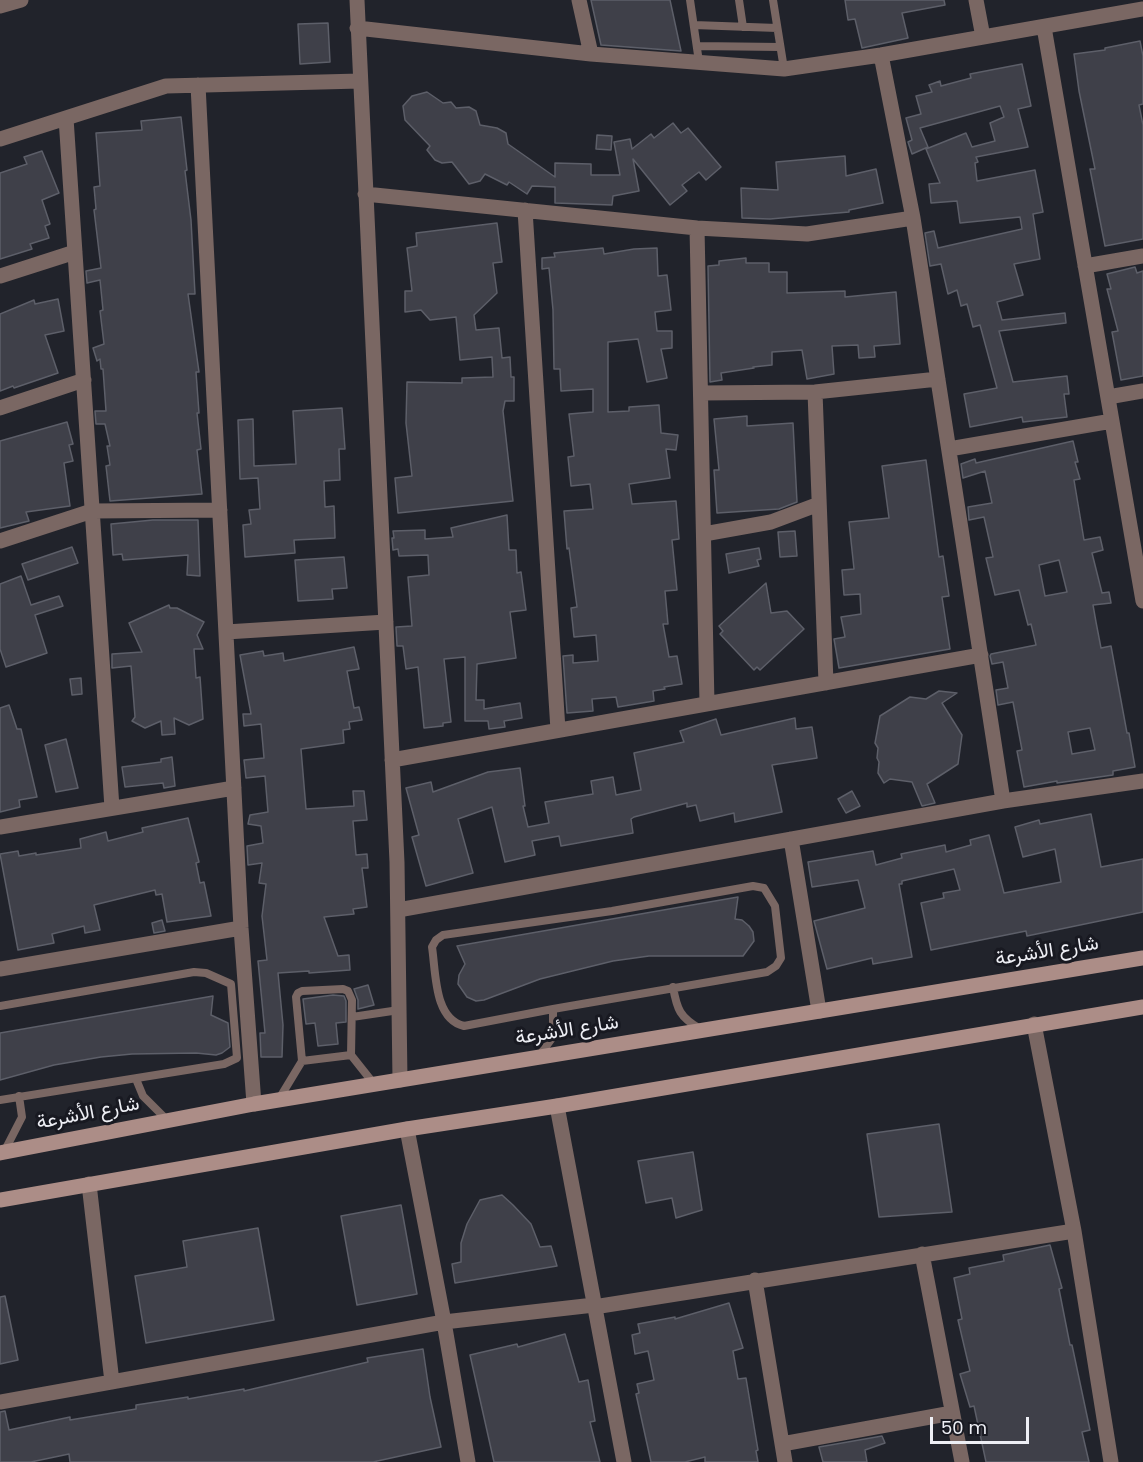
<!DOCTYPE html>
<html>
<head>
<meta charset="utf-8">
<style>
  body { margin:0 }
  #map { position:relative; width:1143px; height:1462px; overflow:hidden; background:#21232b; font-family:Poppins,sans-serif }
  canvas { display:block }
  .scale { position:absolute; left:930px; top:1417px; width:99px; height:27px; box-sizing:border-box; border:3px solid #eeeff5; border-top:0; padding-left:8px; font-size:18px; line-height:21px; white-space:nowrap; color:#eeeff5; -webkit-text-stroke:4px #181921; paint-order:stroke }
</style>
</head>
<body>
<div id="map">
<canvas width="1143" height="1462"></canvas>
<div class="scale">50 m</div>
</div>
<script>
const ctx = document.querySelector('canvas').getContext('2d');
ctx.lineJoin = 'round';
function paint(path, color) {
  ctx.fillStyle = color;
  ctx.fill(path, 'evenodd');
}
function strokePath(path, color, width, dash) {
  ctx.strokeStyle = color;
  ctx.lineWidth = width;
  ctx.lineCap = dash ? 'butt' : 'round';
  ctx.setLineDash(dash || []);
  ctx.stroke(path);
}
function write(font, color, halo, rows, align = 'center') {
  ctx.font = font + ' Poppins,Vazirmatn,sans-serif';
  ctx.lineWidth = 6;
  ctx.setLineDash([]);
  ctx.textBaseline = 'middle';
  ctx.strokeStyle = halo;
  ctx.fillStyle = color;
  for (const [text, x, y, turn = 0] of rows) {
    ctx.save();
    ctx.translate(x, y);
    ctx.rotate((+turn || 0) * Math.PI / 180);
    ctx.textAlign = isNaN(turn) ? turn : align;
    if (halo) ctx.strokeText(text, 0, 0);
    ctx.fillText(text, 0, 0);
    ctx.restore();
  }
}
const building = new Path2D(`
  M591,0H670L681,51L601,45Z
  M845,0H944L945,5L902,13L908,38L862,48L855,19L848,20Z
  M328,23L330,62L300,64L298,24Z
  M1140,41L1143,56V104L1139,105L1143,125V239L1105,246L1090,169H1095L1079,91L1074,54L1105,50V48Z
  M1022,64L1031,106L1018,109L1028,147L976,157L978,162L975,163L977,181L1035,170L1043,212L1033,214L1040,259L1014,264L1023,295L997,302L1002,320L1065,313L1066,323L999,331L1013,382L1067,376L1069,394H1064L1067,417L1023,422L1022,417L970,427L964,394L997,388L980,325L973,327L967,304L961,306L957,290L948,294L941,264L930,266L925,233L934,231L938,248L1022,229L1020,217L960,223L957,201L931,203L929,184L940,183L926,149L966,133L972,147L995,141L990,123L1004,117L1000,106L920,128L928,147L912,154L908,142L912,140L906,118L921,114L916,96L932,92L929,85L940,81L941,86L971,78L970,74Z
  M427,92L443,103L451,102L456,108L469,107L476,111L480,125L497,128L506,133L508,144L555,177V163L591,164V175H620L614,142L630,139L632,149L651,134L654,138L673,123L681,133L688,128L721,167L706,180L699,172L682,185L687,191L670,205L633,159L639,191L613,196L612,205L555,203V187L532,186L527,194L509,182L507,185L485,174L480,181L469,184L452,162L442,163L435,160L427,150L430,146L405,120L403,106L412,96Z
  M181,117L187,170L185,171L191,220L195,294H188L199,372H196L199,413H197L201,449L197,450L202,494L110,501L106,466L110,465L107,446H110L105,424H96L95,411H106L103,369H101L100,359L97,361L93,348L104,344L100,311L103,310L100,280L87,283L86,271L101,268L94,210L96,209L94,187L100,186L96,133L142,130L141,121Z
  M597,135L612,136L611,150L596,149Z
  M42,151L59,193L42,200L50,224L45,226L49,238L30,244L32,249L0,259V173L27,164L24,157Z
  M845,156L846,176L876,169L883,203L849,210V212L770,219L742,218L741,188L778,190L776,162Z
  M497,223L502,262L493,263L497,293L474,315L476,330L499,328L502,358L510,357L511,377H514V401H505L503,411L513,501L398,513L395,478L412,476L406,423L407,382L462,383V378L493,377L492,357L460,360L456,317L430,320L421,310L405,312V291H412L407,248L417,246L416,233Z
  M603,248L604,254L634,249L657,248L658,276L667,275L671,310L655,312L657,331H672V348L661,349L667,378L647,382L638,339L608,342V412L629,411V407L659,405L661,433L678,435L676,450L666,449L670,478L629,484L632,504L676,501L679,539L672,540L677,590L665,591L668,624H663L669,657L677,656L682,684L664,687L665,689L653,691L654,701L618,707L616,697L592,699L593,711L567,713L563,656L573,655V663L598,661L596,635L574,637L571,608L577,607L569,548L567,549L564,511L593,509L590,484L571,486L568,457L574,456L569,414L593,412V389L561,391L560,369H554L553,310L549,268L542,269V258L555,257L554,253Z
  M746,258V263H769V272H787V293L845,291V297L896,292L900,344L874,346L875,357L859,358L858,345L832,346L834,374L807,379L802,350L772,352V365L753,367L754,368L721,373L722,380L710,382L708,266L719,265V261Z
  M1135,267L1137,273L1143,271V376L1121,380L1112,332L1118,331L1107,289H1111L1107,274Z
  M58,299L64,331L45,335L58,373L14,388L13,386L0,391V314L34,300L35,304Z
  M342,408L345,449H339L340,480L324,481L325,507L334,506L335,538L294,540L295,553L245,557L243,525L251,524L249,510L260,509L258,478L240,479L238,420L253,419L254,466L296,464L293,411Z
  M747,416V426L793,423L797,502L779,509L717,513L714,470H719L714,419Z
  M67,422L73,444L69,445L73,461L64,463L70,506L26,512L29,521L0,528V441Z
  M1073,441L1078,462H1075L1080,479L1074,480L1084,540L1100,537L1103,550L1092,553L1102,593L1109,592L1111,603L1093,605L1096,622L1101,648L1111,646L1127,733H1129L1135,767L1113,771V775L1057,783V781L1024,787L1017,751L1022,750L1013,702L998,705L996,690L1008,688L1003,662L992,664L990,656L991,654L1036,645L1031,624L1028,625L1019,590L995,595L986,558L993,557L984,517L969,520L968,507L992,503L985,471L963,478L961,464L975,459L976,463ZM1059,560L1067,592L1045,596L1039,565ZM1090,728L1095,750L1072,754L1068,732Z
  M926,460L939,557L943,556L949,596L942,597L950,649L839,668L834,639L845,637L841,617L861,614L860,594L844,595L842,570L854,569L849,522L889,518L882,466Z
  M507,515L509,550H516L517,573L521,572L526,610L510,612L516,658L477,664L476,700H484V709L520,703L522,718L504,721L505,727L489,729L488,721H465V657L444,659L451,722L443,723V726L424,728L418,667L406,669L403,646H397L396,627L412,626L408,577L429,575L428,555L399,556L398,549L393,550L392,538H394L393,531L425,530V539L453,537L451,528Z
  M153,520H198L200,576L187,575L188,555L123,560L122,554L113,555L111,524Z
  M795,531L797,556L780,557L778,532Z
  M72,547L78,563L28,580L22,564Z
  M759,548L761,559L757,560L759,566L729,573L726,554Z
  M344,557L347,588L332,589L333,599L298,601L295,560Z
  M21,576L31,605L59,596L63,606L35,615L47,653L6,667L0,649V584Z
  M766,583L771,613L787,611L804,629L760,670L757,667L754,670L720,634L723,631L719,626Z
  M169,605L170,608H177L204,622L197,635L203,649H194L196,678L200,677L203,719L189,725L174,718L175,734L162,735L161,721L145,728L132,721L135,717L131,666L112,668V654L142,652L129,623Z
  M354,647L359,669L347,671L354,708L359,707L362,720L349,722L350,729L343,730L344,743L301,749L306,809L354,806L353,791H364L367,820L353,821L356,855L367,854L368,868H362L367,907L353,909L354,914L324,917L338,956L349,955L350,970L309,973V971L278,973L283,1025L282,1057H261L260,1033H265L258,961L267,960L262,916L266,884L259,883L262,863L248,865L247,846L263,843L261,826L248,824L250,815L268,812L265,776L246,778L244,760L264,758L261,724L244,726L243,714H251L240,655L263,651L264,656L283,653L284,661Z
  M81,678L82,694L72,695L70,679Z
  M939,691L957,693L942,703L962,735L958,764L927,784L935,803L922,806L912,782L890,779L884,783L878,773L879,762L877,758L878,748L875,743L880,716L910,697L926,699Z
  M9,705L17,729H21L37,797L19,800L20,807L0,812V708Z
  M795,718L796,729L812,727L817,758L772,765L782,812L735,822L734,813L700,821L696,805L687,807V803L634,817L631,819L633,833L561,846L559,836L532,841L535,855L505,862L492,807L458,819L473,873L426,886L412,837L419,835L406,788L431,782L433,792L488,772L520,768L525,806H523L528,827L549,823L545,802L593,794L591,781L613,777L616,795L641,790L634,753L684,742L680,731L716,719L721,735Z
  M66,739L78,788L56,792L45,745Z
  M172,757L175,786L164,788L163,783L125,787L122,767L161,762V759Z
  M852,791L860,806L846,813L838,799Z
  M1091,814L1101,867L1143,859V912L1027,936L1026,931L931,950L921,903L944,898L943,893L960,890L954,869L902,881V884H899L912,957L873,964L872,958L827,969L814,921L865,908L858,880L812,887L808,862L873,851L876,865L902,858L901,854L945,845L946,852L971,845L970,840L989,835L1004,893L1061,882L1055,849L1023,857L1015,827L1039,820L1040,824Z
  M188,818L199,862L196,863L200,883L204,882L211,916L167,922L162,894L156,895L155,890L94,905L100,930L85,933L84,926L52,934L54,943L18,950L0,854L18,851L19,856L36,853V855L81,848L80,839L106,832L108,841L143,832L142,828Z
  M738,897L735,919L742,920L749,926L753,932L754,941L743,956H649L613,961L540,979L484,1000L476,1001L467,997L458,984L459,975L465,964L457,946Z
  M162,920L165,931L154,933L152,923Z
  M368,985L374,1005L358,1009V1000L354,989Z
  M333,995L344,996L346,1001V1022L336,1023L338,1044L318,1046L315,1023L306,1024L303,999Z
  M213,996L211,1015L228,1023L230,1047L222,1053L216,1055L196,1053L132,1054L101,1057L54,1065L0,1080V1033Z
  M939,1124L952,1212L879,1217L867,1134Z
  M693,1152L702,1210L676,1218L672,1198L646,1203L638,1161Z
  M502,1195L513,1205L531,1224L540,1247L551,1246L557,1266L455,1283L452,1264L461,1262V1243L467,1224L480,1200Z
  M401,1205L417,1294L357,1305L341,1216Z
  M258,1228L274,1320L146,1343L135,1276L187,1267L183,1241Z
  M1050,1245L1062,1288L1059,1289L1070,1345H1072L1090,1430L1082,1432L1089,1462H986L974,1406L970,1407L960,1374L970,1371L958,1320L962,1319L954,1278L970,1274L969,1268L1004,1261L1003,1255Z
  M5,1296L18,1360L0,1364V1297Z
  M729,1303L743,1348L733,1351L738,1379L746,1378L758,1450L756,1451L758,1462H705V1457L685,1462H651L636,1394L639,1393L637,1384L654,1380L648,1351L635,1354L632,1335L640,1333L638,1324L675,1317V1319Z
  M565,1334L579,1382L588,1380L595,1421L590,1422L600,1462H494L470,1355L517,1344L518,1347Z
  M423,1349L430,1397L441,1447L373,1462H70L69,1454L31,1462H0V1412L5,1411L9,1430L70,1417V1420L136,1409V1405L188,1397V1399L244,1389V1391L368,1362L367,1358Z
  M882,1436L885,1443L865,1450L867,1462H823L819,1447Z`);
paint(building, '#3f4049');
strokePath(building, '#5d5f69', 1.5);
strokePath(new Path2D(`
  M690,0L699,62
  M739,0L743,27
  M773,0L784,69
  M694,25L777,28
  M697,46L780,47
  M753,886L764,888L775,906L781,958L776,966L767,972L553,1009L464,1026C434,1019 436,973 432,947L436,940L443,935L612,911Z
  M673,987C677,1010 680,1017 700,1029
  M0,1006L194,972L206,973L231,984L237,1058L224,1064L0,1100
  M352,1017L399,1010
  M539,1056L553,1037V1009
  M302,1061L296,997L298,993L302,991L343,989L348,991L352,1000L351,1055
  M136,1079L143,1096L167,1120
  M279,1099L302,1061L351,1055L374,1084
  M4,1152L22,1117L19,1096`), '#7a6763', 8);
strokePath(new Path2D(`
  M357,0L397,862L400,1080
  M579,0L591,54
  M976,0L983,37
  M0,6L21,0
  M1044,27L1143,601
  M357,28L591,54L784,69L881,55L1143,9
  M881,55L913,218L1003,801
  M198,85L241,928L254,1104
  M66,118L112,808
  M0,139L166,86L360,81
  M365,194L697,228L807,234L913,218
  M525,210L558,730
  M697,228L707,704
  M1085,266L1143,256
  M0,276L75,252
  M815,392L826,683
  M701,393L815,392L938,379
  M1108,397L1143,391
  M0,408L84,380
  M949,449L1112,421
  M704,534L771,522L819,504
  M0,541L92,511L220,510
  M226,632L386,622
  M392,760L981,655
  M0,827L234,788
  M791,839L819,1011
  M398,910L1003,801L1143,781
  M0,969L241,928
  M1034,1024L1074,1231L1111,1462
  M557,1106L624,1462
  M407,1129L444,1322L468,1462
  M89,1184L112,1382
  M922,1254L962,1462
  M755,1280L785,1462
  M594,1307L1074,1231
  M0,1402L444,1322L594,1305
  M782,1444L952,1413`), '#7a6763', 15);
strokePath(new Path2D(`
  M0,1153L254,1104L1143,958
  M0,1200L407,1129L557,1106L1143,1007`), '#ac8d87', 15);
write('20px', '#eeeff5', '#181921', [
  ["شارع الأشرعة",1047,952,-9],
  ["شارع الأشرعة",567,1031,-9],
  ["شارع الأشرعة",88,1114,-11]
]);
</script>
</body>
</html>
